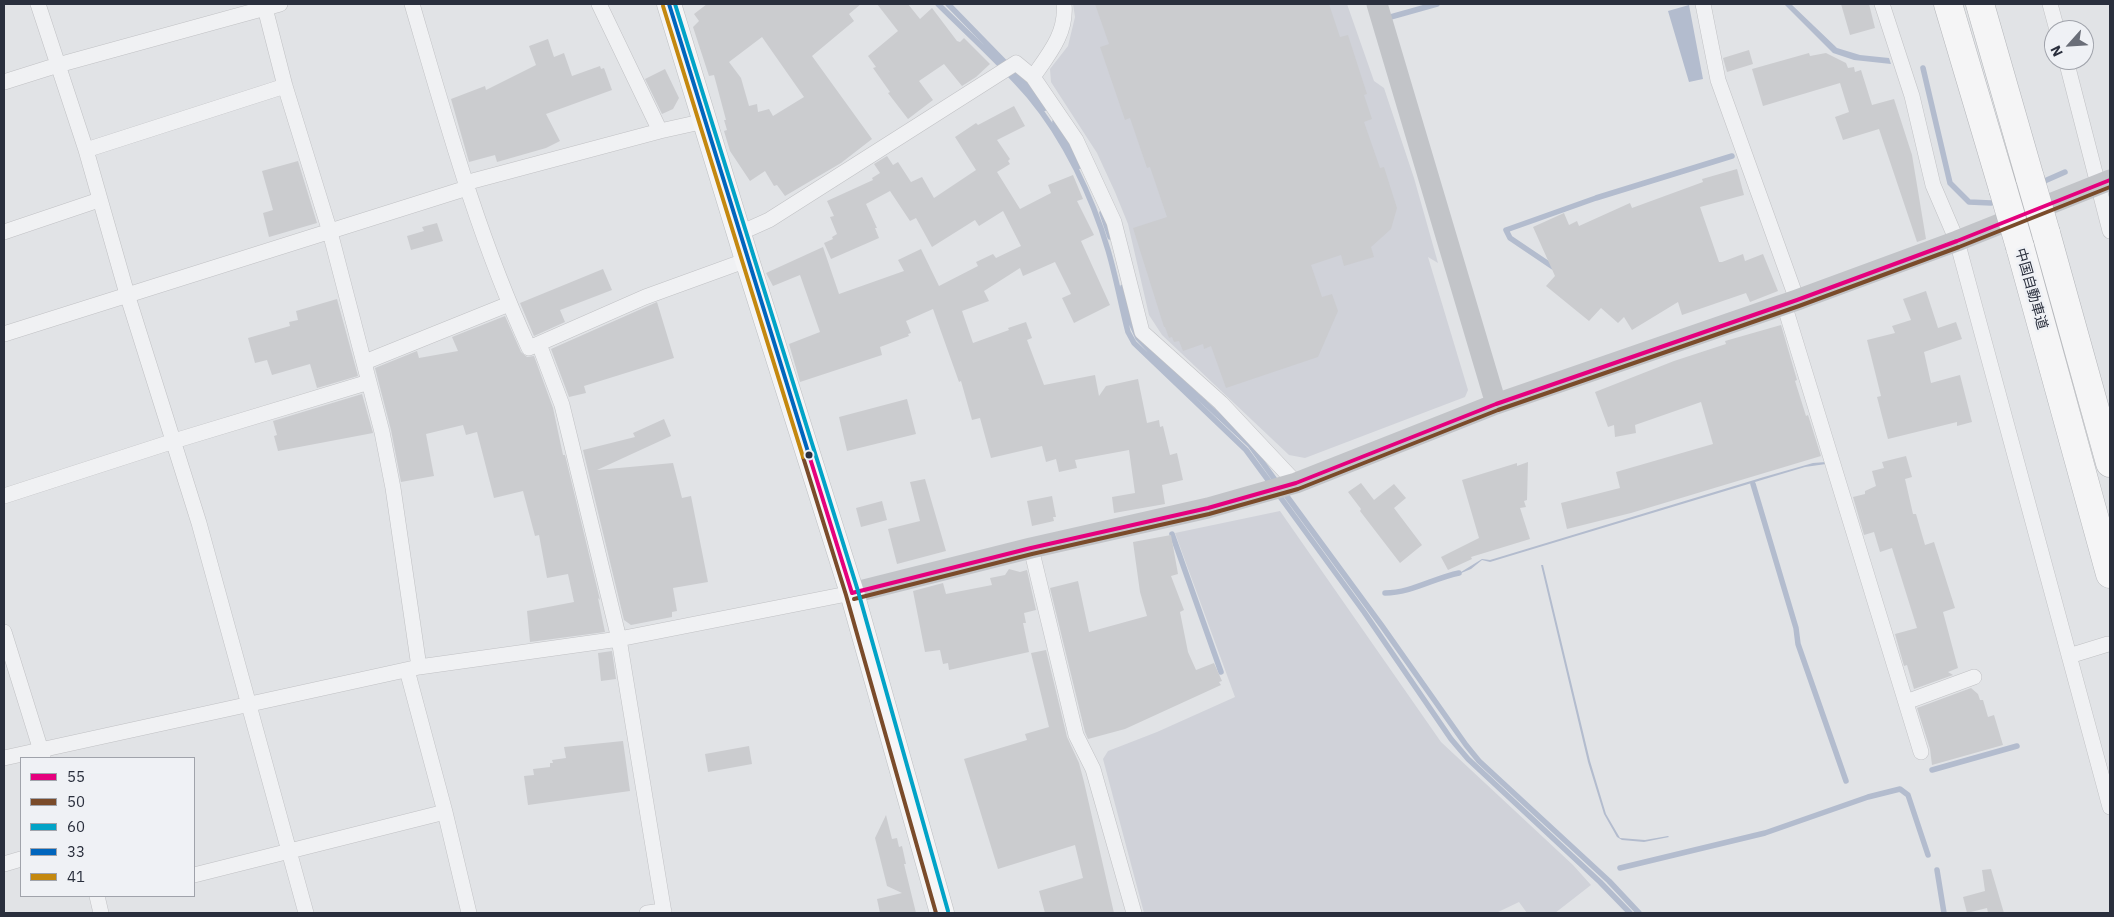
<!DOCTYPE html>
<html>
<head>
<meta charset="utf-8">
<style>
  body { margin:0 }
  #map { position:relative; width:2114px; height:917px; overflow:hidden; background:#e1e3e6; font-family:"IBM Plex Sans",sans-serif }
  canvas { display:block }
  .frame { position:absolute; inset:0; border:5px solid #2a2f3d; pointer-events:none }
  .legend { position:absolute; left:20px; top:757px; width:175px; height:140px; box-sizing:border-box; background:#eff1f5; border:1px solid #a0a3ab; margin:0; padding:6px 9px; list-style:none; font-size:15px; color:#2a2f3d }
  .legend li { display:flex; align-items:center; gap:10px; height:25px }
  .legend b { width:25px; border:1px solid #a0a3ab }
  .north { position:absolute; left:2044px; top:20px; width:50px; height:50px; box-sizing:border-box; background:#eff1f5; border:1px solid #a0a3ab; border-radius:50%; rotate:244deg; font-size:14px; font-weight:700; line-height:20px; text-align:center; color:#2a2f3d }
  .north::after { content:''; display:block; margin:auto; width:18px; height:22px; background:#6a6e78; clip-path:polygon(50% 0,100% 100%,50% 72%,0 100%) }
</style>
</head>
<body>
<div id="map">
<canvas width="2114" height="917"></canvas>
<div class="frame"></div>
<ul class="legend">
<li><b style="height:6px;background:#e5007d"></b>55</li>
<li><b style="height:6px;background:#7a4b2a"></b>50</li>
<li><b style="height:6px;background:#02a3c7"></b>60</li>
<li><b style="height:6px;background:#0065bd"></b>33</li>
<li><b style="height:6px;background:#c4880f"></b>41</li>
</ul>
<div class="north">N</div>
</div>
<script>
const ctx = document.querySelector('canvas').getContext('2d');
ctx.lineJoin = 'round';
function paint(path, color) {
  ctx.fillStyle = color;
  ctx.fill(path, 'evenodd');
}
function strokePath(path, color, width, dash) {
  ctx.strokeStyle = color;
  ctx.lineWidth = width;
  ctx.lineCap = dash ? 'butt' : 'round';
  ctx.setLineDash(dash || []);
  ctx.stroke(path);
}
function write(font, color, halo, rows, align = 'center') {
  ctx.font = font + ' "IBM Plex Sans","Noto Sans JP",sans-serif';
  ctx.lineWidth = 5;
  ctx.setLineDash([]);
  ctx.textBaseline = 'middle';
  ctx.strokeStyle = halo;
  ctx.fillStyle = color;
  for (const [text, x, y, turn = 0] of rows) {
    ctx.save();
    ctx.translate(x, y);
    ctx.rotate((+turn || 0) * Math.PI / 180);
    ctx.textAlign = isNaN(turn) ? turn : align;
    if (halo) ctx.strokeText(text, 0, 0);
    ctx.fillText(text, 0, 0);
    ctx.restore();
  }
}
paint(new Path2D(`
  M1073,4H1347L1374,81L1384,88L1414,178L1438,263L1428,257L1468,390L1465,397L1305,458L1289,455L1162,335L1149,315L1128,224L1115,192L1097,153L1051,82L1050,69L1068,46L1075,17Z
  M1280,511L1441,742L1573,865L1591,885L1555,913H1527L1519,902L1496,913H1144L1103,759L1108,751L1157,732L1235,697L1175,533Z`), '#d0d2d9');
paint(new Path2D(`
  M1784,4H1791L1837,48L1860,55L1889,58L1891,64L1854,60L1833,53Z
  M1689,5L1703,79L1689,82L1668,11Z
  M1826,462V464L1805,467L1765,479L1490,562L1482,560L1471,569L1454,576L1453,573L1461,572L1482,559L1490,560L1764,477L1813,463Z
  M1541,565H1543L1590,761L1606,814L1620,838L1645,840L1668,836L1669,837L1644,842L1622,840L1617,837L1604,814L1588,762Z`), '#b3bcce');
strokePath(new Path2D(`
  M938,4C968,34 1001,63 1029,96C1065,139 1092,196 1108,250C1116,277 1121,305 1128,332L1134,343L1246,450L1271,484
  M948,4L1024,82L1045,108
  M1387,18L1437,4
  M1923,68L1950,183L1969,202L1991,203L1999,200
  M1055,122L1080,166
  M2040,183L2065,172
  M1102,213L1110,237
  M1556,269L1510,238L1506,230L1596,198L1732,156
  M1123,287L1129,318L1138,338L1160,361L1250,445L1278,484
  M1753,484L1796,628L1798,644L1846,781
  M1283,491L1382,626L1466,745L1479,761L1609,881L1639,913
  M1278,494L1364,612L1451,739L1468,759L1600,882L1630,913
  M1172,534L1221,672
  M1385,593C1411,593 1434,578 1459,573
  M1932,770L2017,746
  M1620,868L1765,833L1868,797L1900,789L1908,795L1928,855
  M1937,870L1944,913`), '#b3bcce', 5.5);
paint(new Path2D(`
  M707,4H861L849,14L854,21L812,56L872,139L841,163L785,196L777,185L774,186L765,171L750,181L730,151L724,131L727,130L724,120H726L714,75L709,76L693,27L699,21L694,14ZM762,37L804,97L773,116L769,109L758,112L757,104L749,106L741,78L729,62Z
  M877,4H908L920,19L932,8L957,41L960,42L964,38L990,64L976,77L962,86L944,64L919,81L933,100L908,119L888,93L890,92L873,68L876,67L868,56L898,31Z
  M1095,4H1329L1340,37L1348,35L1367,94L1364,95L1372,119L1364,122L1380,168L1384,167L1397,208L1391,229L1371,247L1374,257L1344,266L1341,255L1311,265L1322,297L1332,294L1338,311L1318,357L1226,388L1211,346L1204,349L1203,344L1183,351L1179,341L1174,342L1172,337L1169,338L1165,327H1164L1133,228L1167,217L1150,167L1147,168L1130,118L1125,120L1100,47L1109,44Z
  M1841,4H1869L1875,28L1850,35Z
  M548,39L554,57L564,53L572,76L600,66L601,69L604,68L612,90L546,114L560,141L546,148L497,162L495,155L469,162L451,99L485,86L486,90L536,65L529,46Z
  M1749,50L1753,64L1727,72L1723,58Z
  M1809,53L1810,56L1826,53L1846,63L1848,68L1854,67L1855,72L1861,70L1872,105L1894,99L1912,155L1926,239L1917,242L1879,129L1843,140L1835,117L1849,112L1840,83L1763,106L1752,69Z
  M665,69L679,98L673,109L662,114L645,79Z
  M1014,106L1025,126L997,140L1010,159L1008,161L1010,164L997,172L1020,209L1051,193L1048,185L1073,175L1083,199L1077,201L1094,235L1081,241L1110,305L1074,323L1062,298L1071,294L1055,262L1023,276L1020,268L984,291L989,301L962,311L973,343L1009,330L1008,328L1026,322L1032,338L1027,340L1044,385L1095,375L1099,396L1106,386L1138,379L1147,423L1159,420L1160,427L1163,426L1170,455L1177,453L1183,480L1162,485L1165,504L1114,513L1112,497L1135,493L1129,450L1075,460L1077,468L1059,472L1056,459L1046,462L1042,446L991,458L980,418L972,420L961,381L959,382L933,309L906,321L911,333L908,334L909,336L880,347L882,355L800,382L789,344L820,332L800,275L773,286L766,273L823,247L839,294L904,271L898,260L921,249L939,286L978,266L976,262L993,254L996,258L1021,246L1003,211L979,226L975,220L932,247L916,218L910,221L890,191L866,204L877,228H875L879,238L831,259L824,243L833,239L832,237L837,234L830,217L834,216L827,201L873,180L872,178L880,173L874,164L887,156L893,165L898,162L911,182L922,177L934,198L976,170L955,137L976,123L978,125Z
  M298,161L317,223L269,237L263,213L273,210L262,171Z
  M1737,169L1744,195L1700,207L1719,262H1722L1743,254L1745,261L1763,254L1778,291L1750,302L1746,293L1682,315L1678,302L1632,330L1624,317L1618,323L1601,308L1589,321L1546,286L1555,276L1533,227L1564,213L1569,225L1577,221L1579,226L1630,203L1632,208L1703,182L1702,179Z
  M437,223L443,241L411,250L407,236L424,231L422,227Z
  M603,269L612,290L560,310L565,322L534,336L520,303Z
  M1926,291L1938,328L1956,322L1962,339L1924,352L1931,383L1960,375L1972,422L1957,426V422L1888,439L1877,397L1881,396L1867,340L1895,333L1892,326L1911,320L1903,299Z
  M337,299L358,376L317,388L310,364L272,375L267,360L255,363L248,338L290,326L289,322L298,320L296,311Z
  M657,302L674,358L584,386L586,393L569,397L551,349Z
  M505,316L521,352L527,357L534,356L553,408L563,455H565L600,600L598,598L605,632L530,642L527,611L574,602L568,574L547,578L539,535L535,536L523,491L494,498L477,432L466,435L463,425L426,434L434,476L401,482L391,430L375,368L417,351L419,358L458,351L452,337Z
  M1781,325L1797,380L1795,381L1806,416L1808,415L1821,456L1631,513L1567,529L1561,503L1620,488L1616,472L1713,444L1701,402L1635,425L1636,433L1615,437L1614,425L1608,427L1595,392L1674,361L1726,344L1725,341Z
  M362,394L373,433L278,451L274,436L277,435L273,421Z
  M907,399L916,434L847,451L839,417Z
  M664,419L671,436L597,470L673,463L682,498L691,496L708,582L673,588L677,611L672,612V617L631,625L624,620L583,450L635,437L633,433Z
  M1906,456L1912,477L1905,479L1913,514H1916L1925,545L1934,542L1955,608L1943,612L1958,668L1948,672L1953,675L1914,689L1907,665L1904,666L1895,634L1917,628L1892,548L1880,552L1874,532L1864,535L1853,497L1865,494V491L1876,486L1872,471L1884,468L1882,462Z
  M1528,462L1527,500L1524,501L1526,507L1520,508L1530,539L1471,557L1472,559L1448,570L1441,557L1479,538L1462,480L1517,463V466Z
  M925,479L946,551L897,564L888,529L920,521L910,482Z
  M1361,483L1374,500L1394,484L1406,498L1394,508L1422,545L1400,563L1360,511L1361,509L1348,492Z
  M1052,496L1056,517H1053L1054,521L1032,526L1027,501Z
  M882,501L887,520L861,527L856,508Z
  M1171,535L1178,574L1171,576L1184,610L1180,612L1188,652L1196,670L1214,663L1222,681L1219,682L1221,685L1125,729L1088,739L1085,732L1050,588L1078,581L1089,632L1147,616L1140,592L1133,542Z
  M1009,569L1020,572L1027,570L1036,610L1024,613L1026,623H1023L1029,652L949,670L948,663L943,664L940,650L925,652L913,591L943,583L946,594L992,585L990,578L1005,575Z
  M1046,650L1067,737L1079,763L1084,782L1114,913H1045L1039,891L1083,878L1075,845L998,869L964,759L1027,740L1025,734L1049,727L1031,653Z
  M612,651L616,679L601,681L598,653Z
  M1971,688L1978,694L1980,700H1983L1988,717L1994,715L2003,745L1932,765L1930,749L1917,708Z
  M623,741L630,791L528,805L524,776L534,775L533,769L550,767V763H553L552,760L566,758L564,747Z
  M749,746L752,764L708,772L705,754Z
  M886,815L892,839L897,838L899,847L902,846L906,864H904L916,913H880L877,899L902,893L887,886L875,838Z
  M1991,869L2004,913H1988L1987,908L1967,913L1963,897L1985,891L1982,870Z`), '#cbcccf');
const street = new Path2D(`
  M38,4L86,150L127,294L199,523L306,913
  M412,4C446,120 478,237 529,348L645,297L747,260
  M599,4L660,131
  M1064,4C1067,33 1049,54 1033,77L1076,140L1114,222L1142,332L1221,403L1296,483
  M1703,4L1718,80L1797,300
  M1882,4L1912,96L1933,185L1957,241L2110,807
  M2050,4L2057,30
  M265,8L285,86L330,232L382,432L393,488L419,667
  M2066,60L2110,231
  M4,82L58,65L280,4
  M86,150L285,86
  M465,183L660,131L705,121
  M4,232L99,200
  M740,233L769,220L1016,63L1033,77
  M1784,304L1921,752
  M4,334L467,188
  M539,344L562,405L619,639L664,913
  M365,362L509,304
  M4,496L174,441L369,382
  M1031,548L1076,735L1093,769L1134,913
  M4,632L43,757
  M2069,656L2108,644
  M407,670L445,812L469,913
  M1906,702L1974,677
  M4,758L419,667L619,639L852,593
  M4,864L21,859
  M194,875L445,812
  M97,896L101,913
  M647,913L664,911`);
const primary = new Path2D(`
  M669,4L747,260L852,593L942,913`);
const highway = new Path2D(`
  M1948,4L2003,189
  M1980,4L2030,178
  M2046,233L2110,463
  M2020,247L2110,574`);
strokePath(street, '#c0c1c4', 16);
strokePath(primary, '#bec0c3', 25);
strokePath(highway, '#b4b6ba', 29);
strokePath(street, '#f0f1f3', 15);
strokePath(new Path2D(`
  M1377,4L1496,404
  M852,593L1031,548L1208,508L1296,483L1496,404L1797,300L1957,241L2110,180`), '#c2c4c8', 21);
strokePath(primary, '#f5f5f6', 24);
strokePath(highway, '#f5f5f6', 28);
const highwayBridge = new Path2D(`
  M2030,178L2046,233
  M2003,189L2020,247`);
strokePath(highwayBridge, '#b4b6ba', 29, []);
strokePath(highwayBridge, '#f5f5f6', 28);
strokePath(new Path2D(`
  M809,455L852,593
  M852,593L1031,548L1208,508L1296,483L1496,404L1797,300L1957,241L2110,180`), '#e5007d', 4);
strokePath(new Path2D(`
  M803,457L846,595L936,913
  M854,599L1032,554L1209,514L1298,489L1498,410L1799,306L1959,247L2110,187`), '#7a4b2a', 4);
strokePath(new Path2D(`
  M675,4L858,591L948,911`), '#02a3c7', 4);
strokePath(new Path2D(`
  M669,4L809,455`), '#0065bd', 4);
strokePath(new Path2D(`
  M663,6L803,457`), '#c4880f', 4);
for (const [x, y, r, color] of [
  [809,455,4.5,"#2a2f3d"]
]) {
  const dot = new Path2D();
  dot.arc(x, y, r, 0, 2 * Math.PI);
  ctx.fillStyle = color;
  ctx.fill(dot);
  strokePath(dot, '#eff1f5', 2);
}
write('14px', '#2a2f3d', '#eff1f5', [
  ["中国自動車道",2031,289,74]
]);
</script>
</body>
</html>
